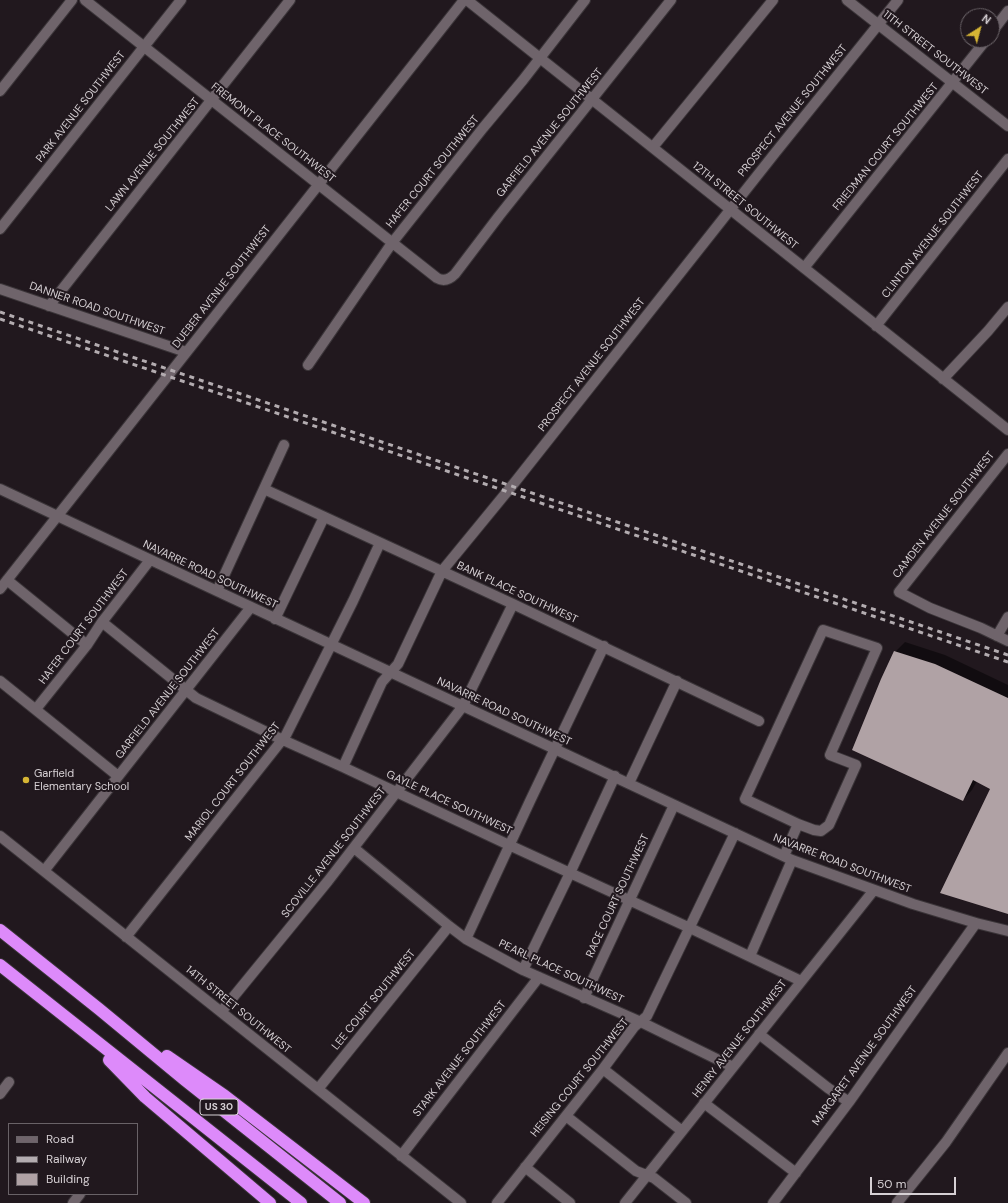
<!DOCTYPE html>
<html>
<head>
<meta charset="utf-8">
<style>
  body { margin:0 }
  #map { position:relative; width:1008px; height:1203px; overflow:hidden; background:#21181e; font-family:"DM Sans",sans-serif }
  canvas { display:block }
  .legend { position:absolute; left:8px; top:1123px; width:130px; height:72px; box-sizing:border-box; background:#21181e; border:1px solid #696267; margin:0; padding:5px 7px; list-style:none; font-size:12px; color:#d6d0d4 }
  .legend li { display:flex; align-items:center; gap:8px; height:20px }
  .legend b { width:20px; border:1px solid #696267 }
  .north { position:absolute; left:960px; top:8px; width:40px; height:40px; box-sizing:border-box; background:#21181e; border:1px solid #696267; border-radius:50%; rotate:36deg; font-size:11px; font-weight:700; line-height:16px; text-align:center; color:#d6d0d4 }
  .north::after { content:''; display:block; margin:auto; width:14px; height:18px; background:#d6b534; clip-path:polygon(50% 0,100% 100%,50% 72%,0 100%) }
  .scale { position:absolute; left:870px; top:1177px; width:86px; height:18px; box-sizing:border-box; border:2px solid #d6d0d4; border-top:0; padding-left:5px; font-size:12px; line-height:14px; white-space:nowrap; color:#d6d0d4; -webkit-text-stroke:3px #21181e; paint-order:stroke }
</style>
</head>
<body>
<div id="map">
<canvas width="1008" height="1203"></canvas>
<ul class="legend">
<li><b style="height:5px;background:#6f646b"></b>Road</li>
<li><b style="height:5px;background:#b3acb0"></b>Railway</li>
<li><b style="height:11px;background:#b0a2a5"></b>Building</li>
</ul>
<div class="north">N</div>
<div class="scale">50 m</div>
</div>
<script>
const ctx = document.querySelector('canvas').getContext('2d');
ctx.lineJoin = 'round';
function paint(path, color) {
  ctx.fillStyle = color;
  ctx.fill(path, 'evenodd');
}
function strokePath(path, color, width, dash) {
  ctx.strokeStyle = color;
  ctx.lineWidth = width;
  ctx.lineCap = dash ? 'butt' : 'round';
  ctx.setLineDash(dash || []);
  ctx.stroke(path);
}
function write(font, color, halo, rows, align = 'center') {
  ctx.font = font + ' "DM Sans",sans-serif';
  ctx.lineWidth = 4;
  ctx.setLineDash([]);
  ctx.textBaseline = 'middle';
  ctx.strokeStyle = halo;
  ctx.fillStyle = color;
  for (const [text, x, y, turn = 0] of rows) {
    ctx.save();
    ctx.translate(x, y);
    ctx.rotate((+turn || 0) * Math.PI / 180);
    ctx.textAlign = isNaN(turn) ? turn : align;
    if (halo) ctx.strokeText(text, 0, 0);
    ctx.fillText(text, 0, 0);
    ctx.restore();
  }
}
paint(new Path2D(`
  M905,642L945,655L1008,685V913L992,789L977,781L972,790L963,800L895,652Z`), '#0007');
paint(new Path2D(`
  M894,651L935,664L1008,698V914L940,893L990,789L973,780L963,801L852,750L881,679Z`), '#b0a2a5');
const minor = new Path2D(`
  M85,0L437,278C444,282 450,279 455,274L499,216L671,0
  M467,0L1008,430
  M847,0L1008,126
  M992,32L1008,11
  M0,91L72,0
  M653,147L773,0
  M0,229L181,0
  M804,268L986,40
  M0,289L186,352
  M49,306L290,0
  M876,326L1008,159
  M308,365L392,243L483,128L523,80L585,0
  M943,379L988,331L1008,307
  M1008,454L899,592L930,608L981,628L1008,641
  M0,489L217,591L792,860L913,904L976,923L1008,931
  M264,489L513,604L759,721
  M7,580L87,645
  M0,589L464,0
  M217,591L284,445
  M275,619L324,517
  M102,622L196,698L283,740L343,767L509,845L690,928L801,981
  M997,636L1008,617
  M0,681L118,776
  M36,709L87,645L102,622L150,560
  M343,767L382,682L398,664L442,571L515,482L775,153L898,0
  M629,783L677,681
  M0,836L461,1203
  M354,848L449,926L466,939L523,970L641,1022L733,1067
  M784,856L798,824L745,799L823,630L877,648L830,755L856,765L829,825L821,831L814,830L798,824
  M44,871L251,607
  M126,937L286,735L353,601L380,543
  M466,939L530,801L604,646
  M750,956L792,860
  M523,970L570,873L615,776
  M584,998L674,805
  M221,1012L328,881L463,706L513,604
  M759,1034L828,1088L849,1102
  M603,1069L682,1131
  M318,1089L449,926
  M0,1094L9,1082
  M704,1103L796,1173
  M566,1116L636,1171L654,1178L686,1203
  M401,1156L539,977
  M525,1167L570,1203
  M73,1203L80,1194
  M497,1203L603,1069L634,1027L647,1016L735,833
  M625,1203L874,890
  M773,1203L849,1102L976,923
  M897,1203L946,1142L1008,1053`);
const highway = new Path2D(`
  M0,930L99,1009L185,1080L340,1203
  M0,965L301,1203
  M167,1056L225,1096L364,1203
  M109,1060L145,1097L270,1203`);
strokePath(minor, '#3b3539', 12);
strokePath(highway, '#3b3539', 14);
strokePath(minor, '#6f646b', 10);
strokePath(highway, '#dd8afa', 12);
strokePath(new Path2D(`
  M0,312L1008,655
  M0,319L1008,662`), '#b3acb0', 3, [5, 5]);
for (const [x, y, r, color] of [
  [26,780,4,"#d6b534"]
]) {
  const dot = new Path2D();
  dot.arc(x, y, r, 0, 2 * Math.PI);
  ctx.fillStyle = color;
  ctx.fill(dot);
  strokePath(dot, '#21181e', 1.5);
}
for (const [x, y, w] of [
  [219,1107,38]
]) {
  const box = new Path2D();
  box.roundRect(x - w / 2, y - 8, w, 16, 3);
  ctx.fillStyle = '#21181e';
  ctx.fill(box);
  strokePath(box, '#d6d0d4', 1);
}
write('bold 10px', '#d6d0d4', null, [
  ["US 30",219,1107]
]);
write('11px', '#d6d0d4', '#21181e', [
  ["11TH STREET SOUTHWEST",935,53,38],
  ["PARK AVENUE SOUTHWEST",81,107,-52],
  ["PROSPECT AVENUE SOUTHWEST",793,111,-51],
  ["FREMONT PLACE SOUTHWEST",273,133,38],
  ["GARFIELD AVENUE SOUTHWEST",550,133,-51],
  ["FRIEDMAN COURT SOUTHWEST",886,147,-51],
  ["LAWN AVENUE SOUTHWEST",153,155,-51],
  ["HAFER COURT SOUTHWEST",433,172,-51],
  ["12TH STREET SOUTHWEST",745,206,39],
  ["CLINTON AVENUE SOUTHWEST",933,235,-52],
  ["DUEBER AVENUE SOUTHWEST",222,287,-52],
  ["DANNER ROAD SOUTHWEST",97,309,19],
  ["PROSPECT AVENUE SOUTHWEST",592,365,-52],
  ["CAMDEN AVENUE SOUTHWEST",944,515,-52],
  ["NAVARRE ROAD SOUTHWEST",210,575,25],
  ["BANK PLACE SOUTHWEST",517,593,25],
  ["HAFER COURT SOUTHWEST",84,627,-53],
  ["GARFIELD AVENUE SOUTHWEST",168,694,-52],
  ["NAVARRE ROAD SOUTHWEST",504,712,25],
  ["MARIOL COURT SOUTHWEST",233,782,-52],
  ["GAYLE PLACE SOUTHWEST",449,803,25],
  ["SCOVILLE AVENUE SOUTHWEST",334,853,-52],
  ["NAVARRE ROAD SOUTHWEST",842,864,21],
  ["RACE COURT SOUTHWEST",618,896,-65],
  ["PEARL PLACE SOUTHWEST",561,972,25],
  ["LEE COURT SOUTHWEST",374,1000,-51],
  ["14TH STREET SOUTHWEST",238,1010,39],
  ["HENRY AVENUE SOUTHWEST",740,1039,-52],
  ["MARGARET AVENUE SOUTHWEST",865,1056,-54],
  ["STARK AVENUE SOUTHWEST",460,1059,-52],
  ["HEISING COURT SOUTHWEST",580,1078,-51]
]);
write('11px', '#d6d0d4', '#21181e', [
  ["Garfield",34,774],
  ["Elementary School",34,787]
], 'left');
</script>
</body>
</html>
